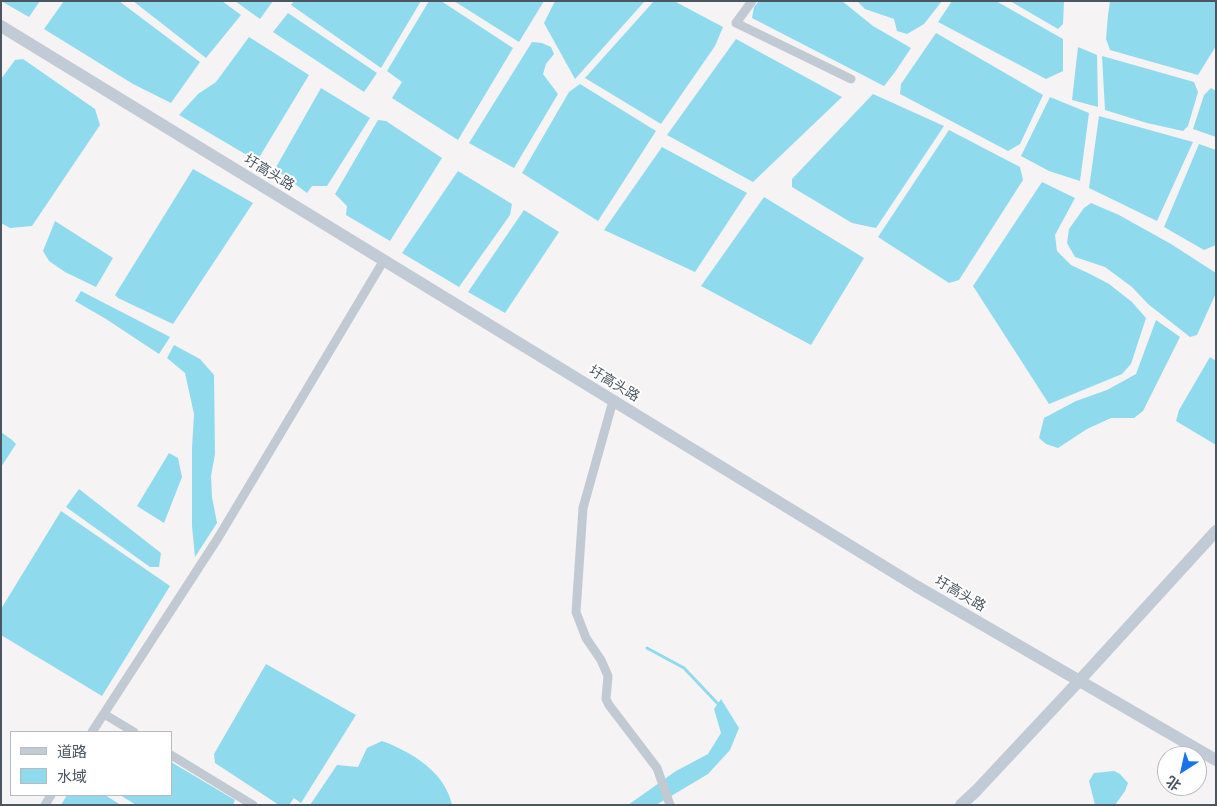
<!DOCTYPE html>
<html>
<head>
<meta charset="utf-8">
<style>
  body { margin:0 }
  #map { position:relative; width:1217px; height:806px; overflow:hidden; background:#f5f3f3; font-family:"Fira Sans Condensed","Noto Sans SC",sans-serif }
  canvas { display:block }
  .frame { position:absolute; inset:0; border:2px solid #4a5661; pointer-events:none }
  .legend { position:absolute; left:10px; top:731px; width:162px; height:65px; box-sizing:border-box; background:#fff; border:1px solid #b7bbc0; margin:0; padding:6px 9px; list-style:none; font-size:15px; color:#4a5661 }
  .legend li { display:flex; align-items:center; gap:10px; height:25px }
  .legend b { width:25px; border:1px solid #b7bbc0 }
  .north { position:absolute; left:1157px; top:746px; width:50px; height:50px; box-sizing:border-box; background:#fff; border:1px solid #b7bbc0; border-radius:50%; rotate:215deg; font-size:14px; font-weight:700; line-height:20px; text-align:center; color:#4a5661 }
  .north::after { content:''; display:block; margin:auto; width:18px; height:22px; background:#1a73e8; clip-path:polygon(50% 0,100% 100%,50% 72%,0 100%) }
</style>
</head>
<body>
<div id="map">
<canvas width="1217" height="806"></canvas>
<div class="frame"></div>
<ul class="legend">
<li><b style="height:6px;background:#c1cbd6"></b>道路</li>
<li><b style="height:14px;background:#90daee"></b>水域</li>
</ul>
<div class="north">北</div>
</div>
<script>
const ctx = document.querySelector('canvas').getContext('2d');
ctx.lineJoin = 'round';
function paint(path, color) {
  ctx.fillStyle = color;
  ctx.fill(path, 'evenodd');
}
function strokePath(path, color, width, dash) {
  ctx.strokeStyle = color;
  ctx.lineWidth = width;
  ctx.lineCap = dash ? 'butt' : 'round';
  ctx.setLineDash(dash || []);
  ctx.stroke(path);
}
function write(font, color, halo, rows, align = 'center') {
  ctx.font = font + ' "Fira Sans Condensed","Noto Sans SC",sans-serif';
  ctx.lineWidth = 4;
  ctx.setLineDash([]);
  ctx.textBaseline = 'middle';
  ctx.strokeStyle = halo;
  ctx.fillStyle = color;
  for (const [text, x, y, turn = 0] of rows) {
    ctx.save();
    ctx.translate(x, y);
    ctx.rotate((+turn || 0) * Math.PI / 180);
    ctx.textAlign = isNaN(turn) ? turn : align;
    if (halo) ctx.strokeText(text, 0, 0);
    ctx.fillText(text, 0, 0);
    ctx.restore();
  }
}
paint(new Path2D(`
  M1,1H40L29,17Z
  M64,1H119L200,62L171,103L133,84L44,29Z
  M133,1H222L241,15L206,58Z
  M235,1H273L260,19Z
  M294,1H421L381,68L291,5Z
  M429,1H441L513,48L458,140L392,98L402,82L387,71Z
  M454,1H544L519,42Z
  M555,1H645L575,79L544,23Z
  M654,1H674L723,27L715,46L661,124L585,78Z
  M759,1H842L873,26L911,48L895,72L884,86L752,18L754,7Z
  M857,1H942L924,24L907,34L897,31L894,19L865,9Z
  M952,1H996L1063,39V71L1046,79L938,22Z
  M1010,1H1064L1063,24L1058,29Z
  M1110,1H1216V46L1198,75L1110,50L1106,39L1108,15Z
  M288,13L377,73L364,92L273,32Z
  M936,33L1043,95L1020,144L1008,151L900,94L901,84Z
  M249,37L309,75L257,161L179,115L198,94L216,82Z
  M736,39L842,97L753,182L667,135Z
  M532,42L542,43L551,47L554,54L546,64L543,74L558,94L514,168L469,143Z
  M1078,47L1097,55L1098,107L1072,100Z
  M1102,56L1194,82L1198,92L1188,126L1183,131L1147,123L1105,110Z
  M23,59L95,109L100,125L32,226L10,228L1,223V79L15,60Z
  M580,84L656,131L598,221L522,173L569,92Z
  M321,88L370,118L327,186H312L307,193L275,169Z
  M1211,88L1216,91V137L1193,129L1204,95Z
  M873,94L944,126L876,228L852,223L792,187V179Z
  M1050,97L1089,113L1080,181L1049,171L1021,156Z
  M1099,116L1193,142L1157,221L1089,188Z
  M378,120L386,121L442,158L390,241L346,215L347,206L335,194Z
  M949,130L1020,167L1023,180L959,280L949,283L878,237Z
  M1199,144L1216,150V245L1204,250L1164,227Z
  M662,147L747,193L695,272L604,230Z
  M193,169L253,203L173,324L118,298L115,295Z
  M458,171L512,204L510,215L459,287L402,253Z
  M1042,182L1075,198L1055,235L1057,251L1071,265L1092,275L1109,284L1132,302L1146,318L1131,364L1122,374L1049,404L973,286Z
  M764,197L864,258L811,345L701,286Z
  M1091,203L1119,215L1171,244L1216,273V293L1197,335L1190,337L1148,304L1132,287L1105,267L1075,257L1067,243L1069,229L1084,208Z
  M524,210L559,232L505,313L468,292Z
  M55,221L113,258L96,287L65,272L49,261L43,251Z
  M81,291L170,337L159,354L106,319L75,301Z
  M1156,320L1180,337L1143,411L1134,418H1111L1087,429L1058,448L1046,444L1039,438L1044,418L1076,401L1107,390L1136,374Z
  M174,345L200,359L214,375L215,454L211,476L212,497L217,523L195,557L192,526V448L194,414L185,373L167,358Z
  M1210,357L1216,361V445L1176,421L1179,410Z
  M1,432L12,440L16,444L1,467Z
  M169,453L178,458L182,477L164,523L137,506Z
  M79,489L161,553L159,567H150L66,507Z
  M61,511L170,586L102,696L1,635V609Z
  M266,664L356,715L301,803L294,798L289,805H279L215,763L214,754Z
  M721,699L739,728L730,750L708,774L656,805H628L676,771L708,754L721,733L714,709Z
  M382,741C407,750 438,768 448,793C450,797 451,801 452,805H310L337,765L358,767L367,748Z
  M171,762L235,800L233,805H136L120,795H171Z
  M1114,771L1120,774L1128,783L1125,791L1115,805H1095L1089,781L1094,773Z
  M67,795H105L121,805H61Z`), '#90daee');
strokePath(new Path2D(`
  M647,648L684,668L720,706`), '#90daee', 3);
strokePath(new Path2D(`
  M752,1L736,23L851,79
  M613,401L583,508L576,612L586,638L601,660L608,676L606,699L609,705L657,768L670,805
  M104,714L134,732
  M92,732L218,538L384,260
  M171,755L253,805
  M45,805L51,795`), '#c1cad2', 9);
strokePath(new Path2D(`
  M1,26L916,586L1216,760
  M961,805L976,791L1079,681L1216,531`), '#c1cbd6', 12);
write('14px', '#4a5661', '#fff', [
  ["圩高头路",269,173,31],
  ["圩高头路",614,384,31],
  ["圩高头路",960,594,30]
]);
</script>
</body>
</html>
